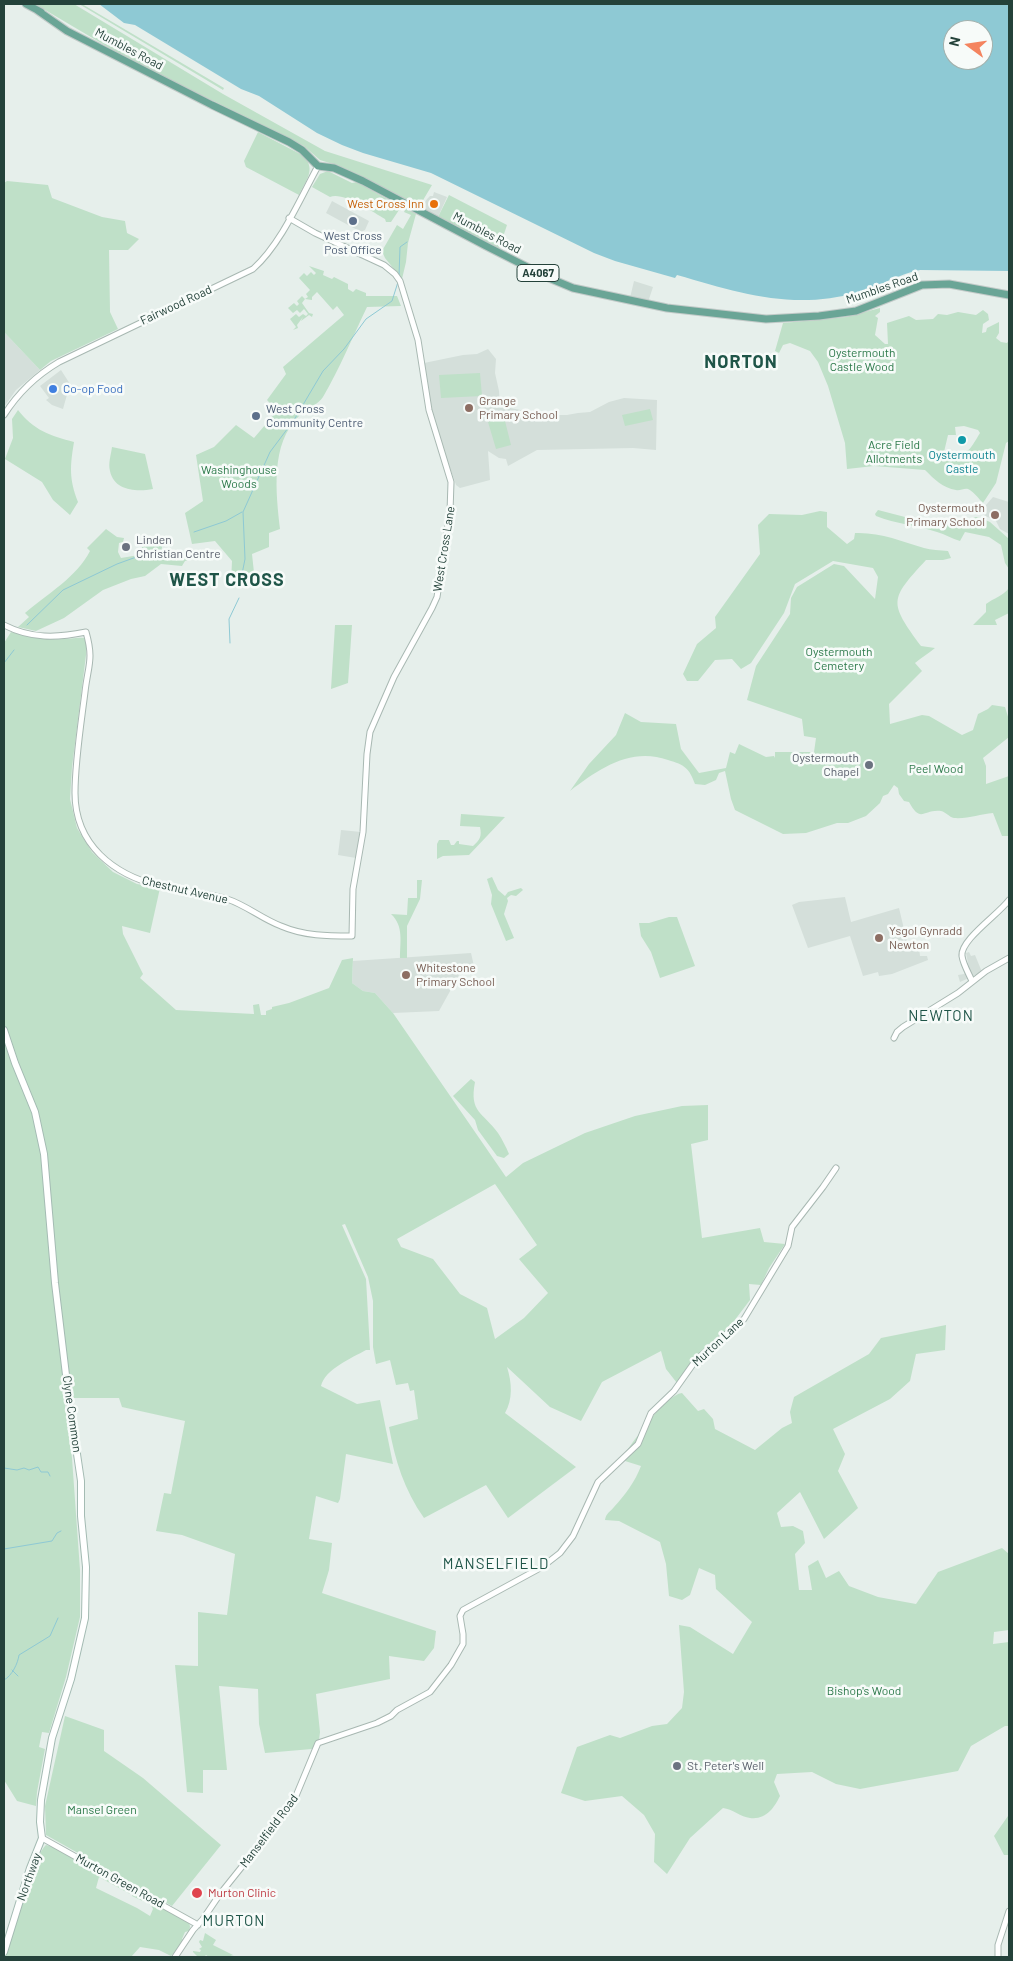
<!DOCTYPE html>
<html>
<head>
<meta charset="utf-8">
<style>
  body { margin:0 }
  #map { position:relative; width:1013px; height:1961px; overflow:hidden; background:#e6efeb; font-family:Barlow,sans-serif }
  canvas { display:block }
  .frame { position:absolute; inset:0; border:5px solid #24423a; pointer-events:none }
  .north { position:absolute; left:943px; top:20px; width:50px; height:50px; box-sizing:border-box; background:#f7fbf9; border:1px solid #a3b1ad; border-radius:50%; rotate:284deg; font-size:14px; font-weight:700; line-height:20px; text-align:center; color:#24423a }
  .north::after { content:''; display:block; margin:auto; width:18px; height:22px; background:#f4845f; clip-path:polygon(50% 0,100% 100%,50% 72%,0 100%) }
</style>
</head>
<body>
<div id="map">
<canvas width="1013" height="1961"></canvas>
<div class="frame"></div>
<div class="north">N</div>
</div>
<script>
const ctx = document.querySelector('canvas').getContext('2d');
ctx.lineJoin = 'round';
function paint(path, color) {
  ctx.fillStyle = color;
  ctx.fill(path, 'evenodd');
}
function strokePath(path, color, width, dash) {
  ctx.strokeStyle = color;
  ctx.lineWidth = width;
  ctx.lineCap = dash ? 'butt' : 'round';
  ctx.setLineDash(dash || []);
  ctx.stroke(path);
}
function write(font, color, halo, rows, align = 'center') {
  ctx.font = font + ' Barlow,sans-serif';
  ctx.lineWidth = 5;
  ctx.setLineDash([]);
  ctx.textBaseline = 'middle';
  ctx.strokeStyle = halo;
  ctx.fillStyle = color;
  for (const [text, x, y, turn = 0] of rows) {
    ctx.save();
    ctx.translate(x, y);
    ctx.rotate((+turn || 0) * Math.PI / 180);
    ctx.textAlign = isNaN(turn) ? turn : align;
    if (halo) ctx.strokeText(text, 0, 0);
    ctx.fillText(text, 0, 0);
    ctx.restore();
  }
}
paint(new Path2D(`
  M434,192L447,197L438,217L421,209L427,199L430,196H433Z
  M332,201L369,221L365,230L361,232L326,213Z
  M634,281L653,287L648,302L630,298Z
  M4,332L40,370L16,390L4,407Z
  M488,349L496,359L495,373L499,391L500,406L546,415H567L578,413L590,412L609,402L624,398L657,400L656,450L633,448L537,450L508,466L506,459L499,458L488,451L490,480L460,488L456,485L433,420L424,363L463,355L477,354Z
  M61,370L70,384L63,409L52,405L46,400L49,398L40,386Z
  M993,497L1009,502V534L1000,529L996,521L979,513Z
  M341,830L361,832L356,858L338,855Z
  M845,897L851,922L899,908L907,942L918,941L920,956H927L928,960L892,974L879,976L878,972L863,976L850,936L808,948L792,905L799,902Z
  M969,952L971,956L975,955L982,972L960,982L958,975L964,974L969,968L966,953Z
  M471,953L474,966H464L439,1011L393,1013L375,993L363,991L352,983L353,961Z`), '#d4dfda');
paint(new Path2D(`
  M35,4H74L223,94L325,151L432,185L419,207L336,165L320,160L304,146L123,56Z
  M79,4H82L224,88L223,90Z
  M258,132L304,156C316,170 306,180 299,195L246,167L244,161Z
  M328,171L352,183L357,182L401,207L391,222H386L385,219C373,212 342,191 330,197L312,187L320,174Z
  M7,181L48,185L52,198L102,217L125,221L127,233L139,239L128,250H109L110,312L118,329L51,361L40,370L4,332V183Z
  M449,195L507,225L499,249L438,217Z
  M406,208L416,214L408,243L406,262L402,279L385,258L382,251L397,225L403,229L411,215L404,212Z
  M309,266L324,271L323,275L332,279L334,277L348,284V289L353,292L356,289L366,293V296H397L401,306L367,307C353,336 340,368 323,397C318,405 306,409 299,416C270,444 276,493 280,529L269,533V547L252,554L255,582H231L232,561L215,541L192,544L185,513L203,501L196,455L214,447L236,425L254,438L277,411L267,400L286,374L283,367L344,315L337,306L333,310L317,292L312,297V300L305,299L302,303L309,313L313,314L312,317L309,315L301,321L303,317L297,325L298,328L293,330L296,327L290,319L296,314L299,317L303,314L306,316L308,314L304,309L300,313L297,310L293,313L288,308L294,303L297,306L299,304L297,301L302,296L305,299L308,297L306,294L310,290L299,278L304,273L307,276L311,272L314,275L316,273Z
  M880,308V312L875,316L878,318L875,335L885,344H888L887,323L909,316L916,320L933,319L938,314L947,315L958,312L976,315L983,310L988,314L989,320L983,324L982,333L986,332L987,328L999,322V333L996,338L1001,342L1007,343L1009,340V441L1006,443L996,483L983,503C979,499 973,491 968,489C964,488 960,491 956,490C943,488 934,479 925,470L874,466L847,469L845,443L828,386L818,362L810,351L790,343L783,345L779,353L775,351L783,323L846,317ZM964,426L978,430L980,433C967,454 969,455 944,452L948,435H956L955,427Z
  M480,373L482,396L441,398L439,375Z
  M650,409L653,420L625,426L622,415Z
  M18,410C33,430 51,436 74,442C70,466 69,479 78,502L70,515L53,500L42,482L5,459L13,438L12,419Z
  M504,417L511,445L496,449L488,422Z
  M112,447L145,454L153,489C137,492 114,491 110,471C108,463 111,455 112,447Z
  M878,510L905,517L960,522L976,517L981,518L990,522L1009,539V569L1005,563L1001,545L989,537L965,532L960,541C952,539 945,534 937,532C917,525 896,524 876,516L875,514Z
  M820,511L827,512V527L847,544L854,539L855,533C880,532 901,541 924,548C931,550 940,550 948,551L951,558L943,560H926C889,600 889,602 921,646L935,648C928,654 922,657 915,663L922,671L889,704L890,724L922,715L929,716L962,735L973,730L978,714L988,709L992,705L1005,707L1009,720V737L983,758L986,766V784L1009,776V836H1002L993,813C980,814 968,819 954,818C949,817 946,812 941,811C923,809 921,824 909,802L904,801L899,794L898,788L894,785L888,794L883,796L880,803L866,816L848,823H837L806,833L783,834L735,810L731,799L725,771L719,773L716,780L705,785L695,784C689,768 685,765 668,760C630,747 599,769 570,791L589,764L616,735L625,713L641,722L676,724L681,749L699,773L726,768L730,752L735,754L739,744L766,757L774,756L775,758V752H814L816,738L804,736L802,719L747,700L756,666L790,614L791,598L797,587L834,564L844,566L875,599L878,577L873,568L833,561L795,584L784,613L751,663L741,669L732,659L715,660L698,681H687L683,674L697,644L716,628L715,617L760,554L758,525L769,514L802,515Z
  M106,529L117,537L124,538L123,542L119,543L118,552L121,558L139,555L143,545L164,540L161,551L162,554L169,553L172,559L179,558V554L186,551L189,556L188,560L185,561L182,566L161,564L145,576L131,579L103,590L64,618L36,631L18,627L29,617L25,613C47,594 77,577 90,551L87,548Z
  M1009,588V613L995,620L997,625H973L986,612V604C994,598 1003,596 1009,588Z
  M335,625H352L348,683L331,689Z
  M11,632C29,637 45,640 63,639C70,639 77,637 84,638L86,642V655L72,767L70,799L77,828L92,852L113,872L137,884L160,888L150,933L122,926L123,934L143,974L140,978L176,1010L254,1014L253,1005L259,1004L261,1015H266V1011L272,1009V1007L289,1003L329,988L342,960L353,958L352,983L363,991L375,993L393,1013L506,1177L523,1163L585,1133L635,1116L682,1106L708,1105V1140L691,1144L702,1238L760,1228L764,1242L785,1244L769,1268L761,1285L749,1284L750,1300L731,1325L677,1383L666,1369L661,1351L602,1382L581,1421L550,1407L507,1367C512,1383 513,1399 505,1413L576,1467L508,1518L486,1485L424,1518C404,1490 395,1460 389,1427L418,1419L414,1390L410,1391L408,1383L396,1385L390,1360L376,1364L373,1347V1301L368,1277L345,1224L342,1225L366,1279L370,1350H366C352,1358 325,1369 321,1386L357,1404L380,1400L393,1464L346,1454L340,1499L338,1503L316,1496L309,1539L332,1543L329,1570L322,1593L436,1631L434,1648L424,1661L389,1656L390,1679L316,1694L320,1732L319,1740L312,1749L265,1753L259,1724L258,1689L219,1686L227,1770H203V1793L187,1792L175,1665L198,1666V1612L227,1615L235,1554L182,1535L156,1531L164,1493L171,1494L185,1421L122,1407L119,1398H64L72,1458L80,1570V1617L66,1677L49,1733L42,1732L39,1747L45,1749L37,1792L36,1806L17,1801L4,1780V643ZM495,1184L537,1245L519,1259L548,1293L524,1318L495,1339L487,1308L460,1294L433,1259L401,1247L397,1239Z
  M461,814L505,817L469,855L443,856L437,859V844L439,840H449L451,845H454L457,841H459V844L473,846C480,840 482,836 480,827L460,826Z
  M492,877L498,890L505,896L508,892L521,888L523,890L516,896L511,895L507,898L508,901L504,914L514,938L506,941L491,904L492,895L487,879Z
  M417,880H422L420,899L407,926V958H400C400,942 404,926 391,914L407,915L408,898H417Z
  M669,917H677L695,966L660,978L651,952L641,936L639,923H649Z
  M471,1079L475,1082C469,1113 483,1112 498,1133C502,1139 506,1147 509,1154L504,1158L497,1156L478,1130L475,1120L453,1096Z
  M946,1325L945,1350L916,1354L910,1381L890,1399L833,1429L845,1454L838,1471L858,1508L824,1539L800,1492L777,1513L781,1527L793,1526L803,1531L805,1543L795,1554L799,1590H812L808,1566L818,1560L826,1578L839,1571L849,1586L878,1597L916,1604L938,1572L1002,1548L1009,1554V1630L994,1632L993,1644L1009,1642V1726H1005L971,1746L958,1771L860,1789L836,1784L812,1772L777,1774L774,1782L780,1796C774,1808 766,1820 750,1818C741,1817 732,1809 723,1808L690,1838L667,1874L654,1862L655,1834L644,1815L622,1796L585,1801L561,1793L577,1747L610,1735L620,1738L652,1726L667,1724L682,1708L684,1692L679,1625L690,1627L733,1654L752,1622L716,1589L715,1575L699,1568L690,1595L682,1600L669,1596L666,1564L660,1542L619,1521L605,1520C606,1513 610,1512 614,1507C625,1495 635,1482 641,1466L625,1461L623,1456C634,1441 665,1395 682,1393L698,1411L704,1409L713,1419L715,1429L755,1450L782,1428L792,1423L790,1412L794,1397L869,1354L881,1338Z
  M65,1716L104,1730V1751L143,1778L221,1845L172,1906L46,1835L45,1806Z
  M1009,1806V1855H1004L994,1836L1008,1816Z
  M46,1845L53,1847L133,1890L130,1894L99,1877L96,1888L137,1908L150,1916L153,1909L151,1905L132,1896L135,1891L189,1921L190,1927L189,1931L185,1932L182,1939L184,1941L171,1956L159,1950L140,1947L131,1957H4C10,1939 35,1853 46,1845Z
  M205,1933L216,1940L213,1945L237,1957L233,1955L228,1957H209L206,1955L204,1957H198L193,1952V1951L200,1952L201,1950L199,1949L202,1947L199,1942L200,1940L203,1941Z`), '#bfe0c8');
paint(new Path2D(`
  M99,4H1009V271L920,270C899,274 880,286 859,292C793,311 740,293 677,275L675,278L615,261L594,253L431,173L363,153L342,145L317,133L259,96L241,89L135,25L124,23ZM953,30H983V60H953Z`), '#8ec9d4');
strokePath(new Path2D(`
  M399,276L400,247L407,242
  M194,532L226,521L242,512
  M241,579L245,559L243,512L270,452L294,420L323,371L344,349L366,319L392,301L398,282
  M27,625L63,590L117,564L153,551
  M230,643L229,619L239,598
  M4,663L14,650
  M4,1468L17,1470L24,1468L29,1470L38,1467L41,1472H48L50,1476
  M4,1549L52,1541L57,1533L61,1531
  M12,1670L18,1676
  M4,1680C12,1676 18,1663 19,1655L50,1636L58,1618`), '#8ec9d4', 1);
const tertiary = new Path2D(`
  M4,415C18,393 37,375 59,362L253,269C281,244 300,199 318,166
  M4,625C31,639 57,638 86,632C94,660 88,665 85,692C81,724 75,761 75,793C75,845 114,875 160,886C182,891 205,892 227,899C246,905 262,919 281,926C304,936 328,936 352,936L353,889L363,832L367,754L370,732L394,677L432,608L437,597L450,512L451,482L429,410L418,340L400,281L395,274L384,265L315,233L289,218
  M972,981C969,974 963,964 962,956C960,940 999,914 1009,900
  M894,1038L897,1032L903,1027L958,993L986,971L1009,958
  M42,1838L198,1925
  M175,1957L193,1930L203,1919L220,1894L293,1803L318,1743L377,1723L391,1716L397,1710L430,1692L451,1665L463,1644V1634L460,1616L463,1610L542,1567L560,1553L573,1536L598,1482L638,1444L651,1413L674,1391L696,1360L744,1319L788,1246L792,1227L823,1187L836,1168
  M998,1957V1945L1009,1911`);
const secondary = new Path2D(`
  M4,1030L15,1063L35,1112L44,1154L55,1283L69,1400L81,1481V1516L86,1567L85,1618L71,1679L52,1738L41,1800L40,1822L42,1838L30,1868L4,1952`);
const primary = new Path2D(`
  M26,4L41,12
  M37,10L67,31L212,105L289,142L302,150L318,166L334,168L363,181L486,246L549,278L573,288L667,308L766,319L819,316L856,311L922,285L949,284L1009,295`);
strokePath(tertiary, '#a8b8b2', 7);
strokePath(secondary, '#a4bbb3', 8);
strokePath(primary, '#c2cac8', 9);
strokePath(tertiary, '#fff', 5);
strokePath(secondary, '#fff', 6);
strokePath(primary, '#6aa596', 7);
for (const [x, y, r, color] of [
  [434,204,5,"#e8710a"],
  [353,221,5,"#5c6f8a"],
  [53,389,5,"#3f7fe0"],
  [469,408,5,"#8d6e63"],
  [256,416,5,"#5c6f8a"],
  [962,440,5,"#0f9aa8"],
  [995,515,5,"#8d6e63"],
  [126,547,5,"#6b7280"],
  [869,765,5,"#6b7280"],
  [879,938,5,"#8d6e63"],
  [406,975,5,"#8d6e63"],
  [677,1766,5,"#6b7280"],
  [197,1893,6,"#e0444e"]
]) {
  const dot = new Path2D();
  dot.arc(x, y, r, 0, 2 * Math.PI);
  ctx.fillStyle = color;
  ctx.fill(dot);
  strokePath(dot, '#f7fbf9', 2);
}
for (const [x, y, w] of [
  [538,273,42]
]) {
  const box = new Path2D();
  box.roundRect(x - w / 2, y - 8.5, w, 17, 4);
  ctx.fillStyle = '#f7fbf9';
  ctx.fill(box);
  strokePath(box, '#24423a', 1);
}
write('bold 11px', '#24423a', null, [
  ["A4067",538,273]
]);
write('12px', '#24423a', '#f7fbf9', [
  ["Mumbles Road",129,49,28],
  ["Mumbles Road",487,233,28],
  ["Mumbles Road",882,288,-19],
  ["Fairwood Road",176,305,-25],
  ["West Cross Lane",444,549,-81],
  ["Chestnut Avenue",185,890,13],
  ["Murton Lane",718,1342,-43],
  ["Clyne Common",72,1414,82],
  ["Manselfield Road",269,1831,-53],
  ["Northway",29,1877,-70],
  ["Murton Green Road",120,1881,29]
]);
write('12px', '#c56008', '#f7fbf9', [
  ["West Cross Inn",424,204]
], 'right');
write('12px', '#4e5e75', '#f7fbf9', [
  ["West Cross",353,236],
  ["Post Office",353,250],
  ["West Cross",266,409,"left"],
  ["Community Centre",266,423,"left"]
]);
write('12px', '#2d7a4b', '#f7fbf9', [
  ["Oystermouth",862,353],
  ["Castle Wood",862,367],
  ["Acre Field",894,445],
  ["Allotments",894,459],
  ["Washinghouse",239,470],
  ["Woods",239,484],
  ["Oystermouth",839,652],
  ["Cemetery",839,666],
  ["Peel Wood",936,769],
  ["Bishop's Wood",864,1691],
  ["Mansel Green",102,1810]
]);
write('12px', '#366cbe', '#f7fbf9', [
  ["Co-op Food",63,389]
], 'left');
write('12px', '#785e54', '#f7fbf9', [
  ["Grange",479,401],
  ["Primary School",479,415],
  ["Oystermouth",985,508,"right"],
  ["Primary School",985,522,"right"],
  ["Ysgol Gynradd",889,931],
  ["Newton",889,945],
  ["Whitestone",416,968],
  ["Primary School",416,982]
], 'left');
write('12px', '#0d838f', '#f7fbf9', [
  ["Oystermouth",962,455],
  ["Castle",962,469]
]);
write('12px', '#5b616d', '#f7fbf9', [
  ["Linden",136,540],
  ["Christian Centre",136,554],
  ["Oystermouth",859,758,"right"],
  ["Chapel",859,772,"right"],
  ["St. Peter's Well",687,1766]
], 'left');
write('12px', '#be3a42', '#f7fbf9', [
  ["Murton Clinic",208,1893]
], 'left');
ctx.letterSpacing = '1px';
write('15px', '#1f5548', '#f7fbf9', [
  ["NEWTON",941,1016],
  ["MANSELFIELD",496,1564],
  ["MURTON",234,1921]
]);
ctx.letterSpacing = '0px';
ctx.letterSpacing = '1px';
write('bold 18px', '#1f5548', '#f7fbf9', [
  ["NORTON",741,362],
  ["WEST CROSS",227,580]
]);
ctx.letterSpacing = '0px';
</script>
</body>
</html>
